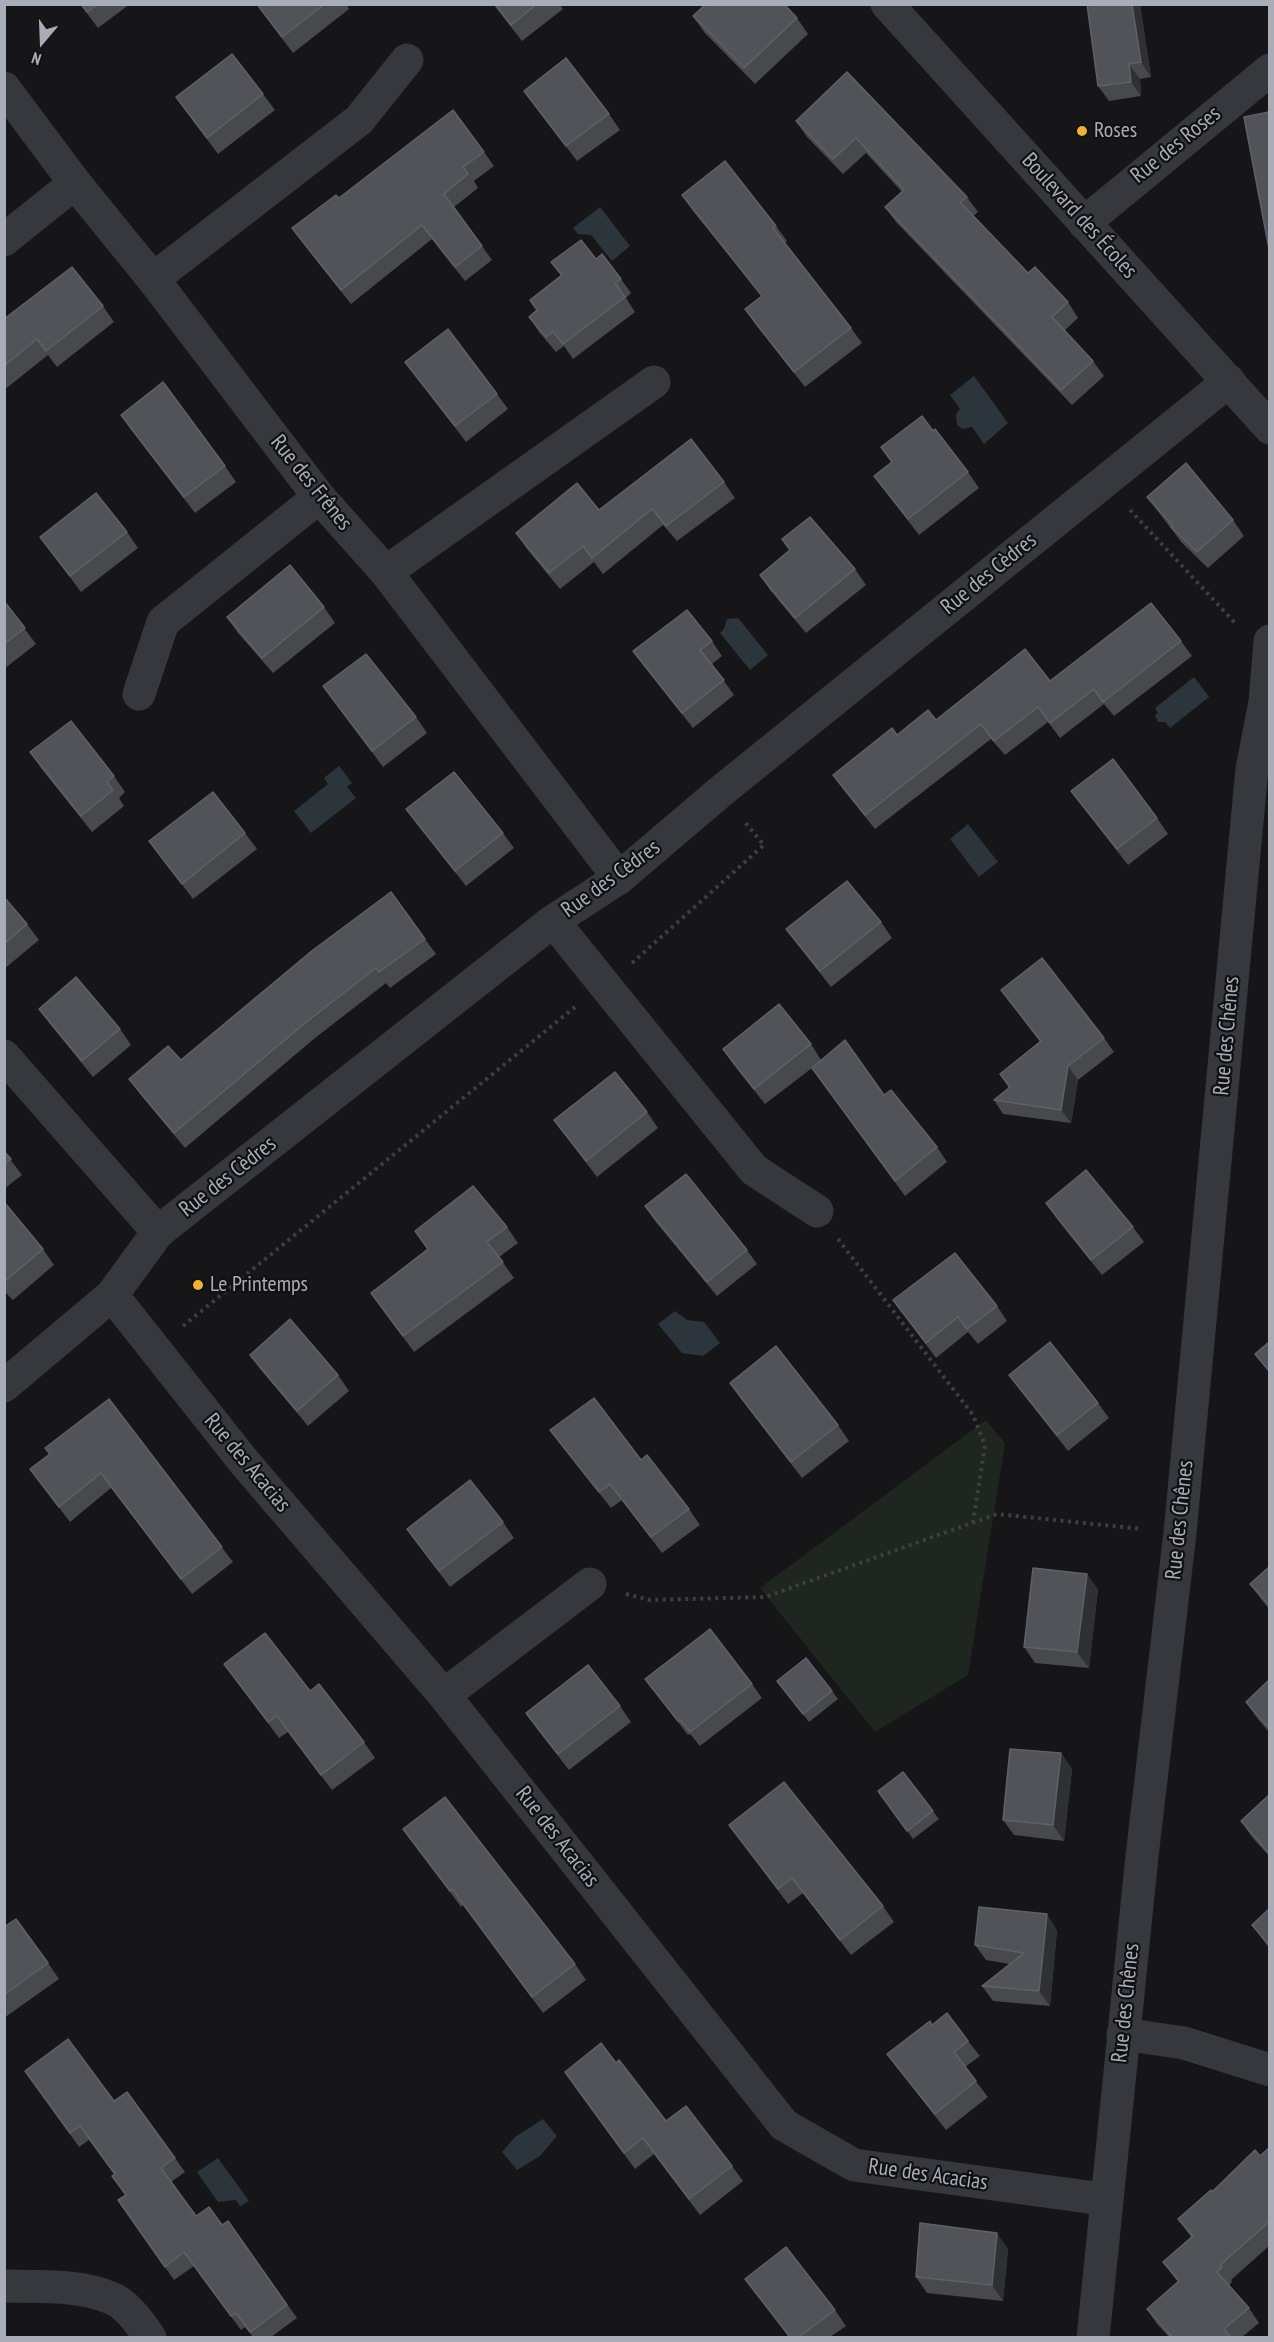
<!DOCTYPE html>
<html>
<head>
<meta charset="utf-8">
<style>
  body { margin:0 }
  #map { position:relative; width:1274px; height:2342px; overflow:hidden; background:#161618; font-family:"PT Sans Narrow",sans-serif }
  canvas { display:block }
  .frame { position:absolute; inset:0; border:6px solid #a8adb8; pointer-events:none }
  .north { position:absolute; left:12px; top:12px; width:60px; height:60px; -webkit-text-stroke:4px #111113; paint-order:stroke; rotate:199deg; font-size:16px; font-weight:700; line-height:24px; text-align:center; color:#a8adb8 }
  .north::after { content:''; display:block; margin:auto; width:21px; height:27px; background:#a8adb8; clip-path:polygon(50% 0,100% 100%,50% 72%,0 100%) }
</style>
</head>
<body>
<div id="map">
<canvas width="1274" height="2342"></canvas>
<div class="frame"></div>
<div class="north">N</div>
</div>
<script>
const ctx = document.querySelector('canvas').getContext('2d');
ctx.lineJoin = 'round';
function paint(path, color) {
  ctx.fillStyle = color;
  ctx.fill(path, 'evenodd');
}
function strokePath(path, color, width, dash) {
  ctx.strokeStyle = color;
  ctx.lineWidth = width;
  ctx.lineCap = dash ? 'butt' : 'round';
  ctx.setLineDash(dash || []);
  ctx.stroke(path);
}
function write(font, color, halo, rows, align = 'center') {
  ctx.font = font + ' "PT Sans Narrow",sans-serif';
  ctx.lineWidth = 4.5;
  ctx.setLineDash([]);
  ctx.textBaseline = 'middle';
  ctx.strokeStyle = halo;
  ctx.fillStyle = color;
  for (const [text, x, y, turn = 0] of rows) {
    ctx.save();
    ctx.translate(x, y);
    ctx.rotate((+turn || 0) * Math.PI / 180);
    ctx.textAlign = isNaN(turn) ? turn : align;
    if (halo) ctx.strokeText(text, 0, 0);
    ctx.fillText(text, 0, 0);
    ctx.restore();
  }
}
paint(new Path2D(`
  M986,1420L1005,1443L968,1675L875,1732L760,1588Z`), '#1e261f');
paint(new Path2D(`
  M600,207L630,246L612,261L591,235L578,234L573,228Z
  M974,376L1008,423L984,444L972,427L963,429L957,425L956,414L960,409L950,395Z
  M738,618L768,655L750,670L720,633L724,629L727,619Z
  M1194,677L1209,697L1170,728L1165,722H1158L1155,715L1158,713L1155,708Z
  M339,766L352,783L347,787L356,798L311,833L294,811L328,784L324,778Z
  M968,824L998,862L979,877L950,839Z
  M675,1311L687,1320L704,1322L720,1343L703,1356L682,1353L658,1324Z
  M543,2119L557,2136L540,2156L517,2170L502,2152L515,2137Z
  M218,2158L249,2201L240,2206L236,2200L218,2202L197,2172Z`), '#2c353c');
strokePath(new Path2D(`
  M1130,510L1237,625
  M632,963L764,845L743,820
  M838,1239L973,1415L985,1445L973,1523
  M183,1326L575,1007
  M626,1594L650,1600L765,1597L997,1514L1142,1529`), '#3d3f44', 4, [3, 4.5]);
strokePath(new Path2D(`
  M4,88L75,183L153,279L319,497L386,572L619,878
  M1084,223L1270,70
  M4,240L75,183
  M153,279L359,120L407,60
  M386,572L654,382
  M139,694L163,622L319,497
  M553,921L754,1170L817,1211
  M4,1056L158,1232
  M112,1295L245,1463L444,1695L784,2125L854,2165L1088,2197H1106
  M4,1386L112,1295L158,1232L553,921L619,878L720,792L1229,381
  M444,1695L590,1584
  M1123,2034L1184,2043L1270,2070
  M4,2286C39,2287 79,2284 111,2298C127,2304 141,2324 150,2338
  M1093,2338L1142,1856L1180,1533L1252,769L1265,702L1270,641`), '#37383d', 33);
strokePath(new Path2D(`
  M887,4L1270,428`), '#37383d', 33);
paint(new Path2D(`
  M80,4H130L98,28Z
  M256,4H347L349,9L293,53Z
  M493,4H560L563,9L522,41Z
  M1140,4L1151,77L1140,79L1141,96L1109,101L1098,86Z
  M693,16L797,18L808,34L755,84L704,32Z
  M847,72L967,197L978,212L973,216L1028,273L1068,302L1078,318L1064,331L1093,361L1104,376L1072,405L896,222L885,207L902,192L866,153L843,174L807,137L796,121Z
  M524,91L609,114L620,130L577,161Z
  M263,94L275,110L218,154L176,97Z
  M484,152L494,166L474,181L478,188L454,207L492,260L465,281L432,239L351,304L302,242L292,228L339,198Z
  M682,195L776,226L787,241L785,243L851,328L862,343L805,387L756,325L745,309L762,296L693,211Z
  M596,259L621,279L631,293L626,298L635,312L573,359L564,346L556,352L539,332L529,317L537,310L561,276L551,262Z
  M103,306L114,322L57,367L48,355L4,390V319Z
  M405,362L497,394L508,409L466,442Z
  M121,415L225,466L236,482L195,513L132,431Z
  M933,431L968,472L979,488L919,535L874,476L892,462L881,447Z
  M724,482L735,498L677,541L663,525L603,574L594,562L560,589L527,549L516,533L599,510Z
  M1147,497L1233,520L1244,536L1208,568L1182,543Z
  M127,532L138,548L81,592L40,537Z
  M782,539L855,569L866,585L806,633L770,590L760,575L790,550Z
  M4,601L36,644L4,669Z
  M324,607L335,623L273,673L238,633L227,617Z
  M712,641L722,656L712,664L734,695L693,728L644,666L633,651Z
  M1181,641L1192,656L1114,716L1104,704L1060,738L1048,722L1005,755L991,739L875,829L843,789L833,775L897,735L936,720L1050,681Z
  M323,686L416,717L427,733L383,767Z
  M30,752L114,776L125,792L119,798L124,806L92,832L41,768Z
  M1071,791L1157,818L1168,834L1128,865L1083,807Z
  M406,809L503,833L514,848L466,886L417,824Z
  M245,833L257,849L193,899L149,841Z
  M4,897L27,924L39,940L4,969Z
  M881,922L892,938L831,987L798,945L786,929Z
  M425,939L436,954L390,988L386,983L315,1038L185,1148L140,1094L129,1079L181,1060Z
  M1001,990L1104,1038L1114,1052L1078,1080L1071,1123L1003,1114L994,1100L1009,1088L1000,1074L1040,1042Z
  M39,1009L120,1029L131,1045L93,1077L50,1024Z
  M811,1044L821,1060L884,1095L937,1147L947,1162L905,1196L812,1068L765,1104L734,1065L723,1049Z
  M647,1112L658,1128L597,1177L554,1120Z
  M4,1151L22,1175L4,1189Z
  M4,1202L43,1249L54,1265L13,1300L4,1291Z
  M1046,1203L1133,1227L1144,1242L1102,1275L1057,1219Z
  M645,1206L747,1250L757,1264L717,1296L655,1221Z
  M507,1227L518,1243L499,1257L514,1278L414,1352L371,1293L428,1249L415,1231Z
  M893,1300L997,1306L1007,1321L978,1344L968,1332L936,1358Z
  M250,1355L338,1375L349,1391L308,1426L261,1370Z
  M1009,1375L1098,1403L1109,1418L1068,1451L1020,1390Z
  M730,1383L838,1425L849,1441L802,1478L741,1399Z
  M109,1399L233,1562L192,1594L111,1488L70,1522L30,1469L49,1454Z
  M550,1430L641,1460L689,1509L700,1525L662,1553L622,1500L611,1508L562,1446Z
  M503,1522L514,1538L450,1587L407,1529Z
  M1269,1567V1609L1261,1599L1250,1584Z
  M1098,1589L1089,1668L1035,1663L1024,1647Z
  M224,1664L310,1691L364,1742L375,1758L332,1790L288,1732L279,1738Z
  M645,1679L752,1684L762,1698L700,1746L690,1734L688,1735Z
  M1269,1680V1732L1257,1718L1246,1702Z
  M777,1681L832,1691L838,1699L809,1722Z
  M620,1706L631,1722L569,1770L537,1729L526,1713Z
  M1061,1753L1072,1769L1064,1841L1014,1835L1003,1820Z
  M878,1791L933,1811L939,1819L913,1839Z
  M1269,1795V1856L1252,1837L1241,1821Z
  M729,1825L883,1906L894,1922L851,1955L803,1893L788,1904Z
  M403,1829L575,1964L586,1980L543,2013L463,1905L461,1907Z
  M1269,1909V1948L1252,1925Z
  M4,1927L48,1963L59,1979L4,2018Z
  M1057,1930L1050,2006L993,2001L982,1986L1009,1964L986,1960L975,1945Z
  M932,2025L968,2041L980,2056L965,2067L988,2097L946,2130L898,2069L887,2054Z
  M616,2063L666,2121L732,2166L743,2181L700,2215L654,2154L635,2169L575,2087Z
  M25,2071L114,2101L175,2158L185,2172L171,2182L196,2216L222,2225L228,2221L297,2318L271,2337H253L245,2327L241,2330L194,2266L174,2280L118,2200L126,2195L114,2174L89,2140L79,2147Z
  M1269,2148V2246L1231,2280L1232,2282L1229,2285L1249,2308L1259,2323L1242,2337H1169L1157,2324L1147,2309L1178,2282L1163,2262L1191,2237L1178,2219Z
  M1008,2249L1003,2301L927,2293L916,2277Z
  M745,2279L835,2310L846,2326L830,2337H789Z`), '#47494d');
paint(new Path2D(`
  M1132,4H1140L1151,77L1141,62Z
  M1129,64L1140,79L1141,96L1131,82Z
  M1068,1066L1078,1080L1071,1123L1061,1110Z
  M1087,1574L1098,1589L1089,1668L1077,1652Z
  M1061,1753L1072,1769L1064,1841L1053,1825Z
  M1047,1914L1057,1930L1050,2006L1039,1991Z
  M997,2233L1008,2249L1003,2301L992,2285Z`), '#2f3033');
const building = new Path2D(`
  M81,4H98L87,12Z
  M257,4H325L282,37Z
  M495,4H537L511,25Z
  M706,4H784L797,18L744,68L693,16Z
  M1087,4H1132L1141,62L1129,64L1131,82L1098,86Z
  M232,54L263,94L207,138L176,97Z
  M566,58L609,114L566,146L524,91Z
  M847,72L967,197L960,202L1028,273L1035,267L1068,302L1052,317L1093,361L1061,390L885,207L904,190L856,138L833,159L796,121Z
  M453,110L484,152L463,167L468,174L444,194L482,246L455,267L422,225L341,290L292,228L336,195L339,198Z
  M1269,112V249L1244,117Z
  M725,161L776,226L773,228L851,328L794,372L745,309L762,296L682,195Z
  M581,240L596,259L602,254L621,279L615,283L625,297L563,344L553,332L546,337L529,317L537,310L530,300L562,275L551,262Z
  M72,267L103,306L46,351L37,339L4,366V319Z
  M448,329L497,394L455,426L405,362Z
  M163,382L225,466L184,497L121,415Z
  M922,416L933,431L935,429L968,472L908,519L874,476L892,462L881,447Z
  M691,439L724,482L666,526L652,509L592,558L583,546L549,573L516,533L577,483L599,510Z
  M1186,463L1233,520L1197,552L1171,527L1173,526L1147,497Z
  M96,493L127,532L70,576L40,537Z
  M810,517L855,569L795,618L760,575L790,550L782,539Z
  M290,565L324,607L262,658L227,617Z
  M4,601L25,628L4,644Z
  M1151,603L1181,641L1103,702L1094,689L1050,723L1038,707L994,741L981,724L865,815L833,775L892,728L897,735L928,710L936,720L1025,649L1050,681Z
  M687,610L712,641L700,650L724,680L682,713L633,651Z
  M366,654L416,717L372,751L323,686Z
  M71,721L114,776L107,782L113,790L81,816L30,752Z
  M1113,759L1157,818L1117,849L1071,791Z
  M454,772L503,833L455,871L406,809Z
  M213,792L245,833L182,884L149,841Z
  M847,881L881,922L820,971L786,929Z
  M391,892L425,939L379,972L376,968L305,1023L174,1133L129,1079L168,1046L181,1060L313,950Z
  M4,897L27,924L4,944Z
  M1042,958L1104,1038L1068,1066L1061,1110L994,1100L1010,1087L1000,1074L1041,1041L1001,990Z
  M76,977L120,1029L82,1061L39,1009Z
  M779,1004L811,1044L754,1089L723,1049Z
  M845,1040L884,1095L891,1090L937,1147L895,1181L812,1068Z
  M615,1072L647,1112L586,1161L554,1120Z
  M4,1151L11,1159L4,1164Z
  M1086,1170L1133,1227L1091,1260L1046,1203Z
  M686,1174L747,1250L707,1282L645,1206Z
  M473,1186L507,1227L487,1242L503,1262L403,1336L371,1293L428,1249L415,1231Z
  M4,1202L43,1249L4,1282Z
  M955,1253L997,1306L967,1329L958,1317L926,1343L893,1300Z
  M290,1319L338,1375L297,1411L250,1355Z
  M1050,1342L1098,1403L1057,1435L1009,1375Z
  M1269,1342V1371L1255,1354Z
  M776,1346L838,1425L791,1462L730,1383Z
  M594,1398L641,1460L647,1455L689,1509L651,1537L610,1484L599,1492L550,1430Z
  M109,1399L222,1547L181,1579L101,1473L59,1507L30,1469L50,1454L45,1448Z
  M470,1480L503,1522L439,1571L407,1529Z
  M1269,1567V1605L1250,1584Z
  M1033,1568L1087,1574L1077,1652L1024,1647Z
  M710,1629L752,1684L690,1732L680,1720L678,1721L645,1679Z
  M265,1633L310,1691L319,1684L364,1742L321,1775L277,1716L268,1722L224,1664Z
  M806,1658L832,1691L803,1714L777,1681Z
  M588,1665L620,1706L558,1754L526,1713Z
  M1269,1680V1728L1246,1702Z
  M1010,1749L1061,1753L1053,1825L1003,1820Z
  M903,1772L933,1811L907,1831L878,1791Z
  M784,1782L883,1906L840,1940L792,1878L778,1889L729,1825Z
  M1269,1795V1853L1241,1821Z
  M445,1797L575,1964L532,1997L452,1889L450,1891L403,1829Z
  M979,1907L1047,1914L1039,1991L982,1986L1024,1953L975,1945Z
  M1269,1909V1945L1252,1925Z
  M16,1919L48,1963L4,1995V1927Z
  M947,2013L968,2041L954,2052L976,2081L935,2114L887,2054L930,2021L932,2025Z
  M68,2039L114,2101L127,2092L175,2158L161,2168L196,2216L209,2207L222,2225L228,2221L287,2305L250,2332L236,2313L231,2316L184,2252L165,2267L118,2200L126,2195L112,2176L115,2174L80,2126L70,2133L25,2071Z
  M601,2043L616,2063L619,2060L666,2121L686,2106L732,2166L689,2199L643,2138L624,2153L565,2072Z
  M1269,2148V2222L1220,2265L1222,2267L1217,2272L1249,2308L1224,2329L1231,2337H1172L1147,2309L1179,2281L1163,2262L1193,2236L1178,2219L1211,2190L1212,2192L1255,2150L1260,2156Z
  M920,2223L997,2233L992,2285L916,2277Z
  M786,2247L835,2310L799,2337H790L745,2279Z`);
paint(building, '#525359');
strokePath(building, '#5f6168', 1.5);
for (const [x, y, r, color] of [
  [1082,131,6,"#f2b134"],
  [198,1285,6,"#f2b134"]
]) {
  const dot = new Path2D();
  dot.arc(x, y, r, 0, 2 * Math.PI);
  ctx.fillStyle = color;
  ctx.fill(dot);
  strokePath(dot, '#111113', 2);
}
write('22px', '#a8adb8', '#111113', [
  ["Roses",1094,131],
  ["Le Printemps",210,1285]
], 'left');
write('22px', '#a8adb8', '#111113', [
  ["Rue des Roses",1176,145,-39],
  ["Boulevard des Écoles",1079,216,48],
  ["Rue des Frênes",311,483,51],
  ["Rue des Cèdres",989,574,-39],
  ["Rue des Cèdres",611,879,-36],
  ["Rue des Chênes",1227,1036,-85],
  ["Rue des Cèdres",228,1177,-38],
  ["Rue des Acacias",247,1463,50],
  ["Rue des Chênes",1180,1520,-84],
  ["Rue des Acacias",557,1837,52],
  ["Rue des Chênes",1126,2003,-84],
  ["Rue des Acacias",928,2175,8]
]);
</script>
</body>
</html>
